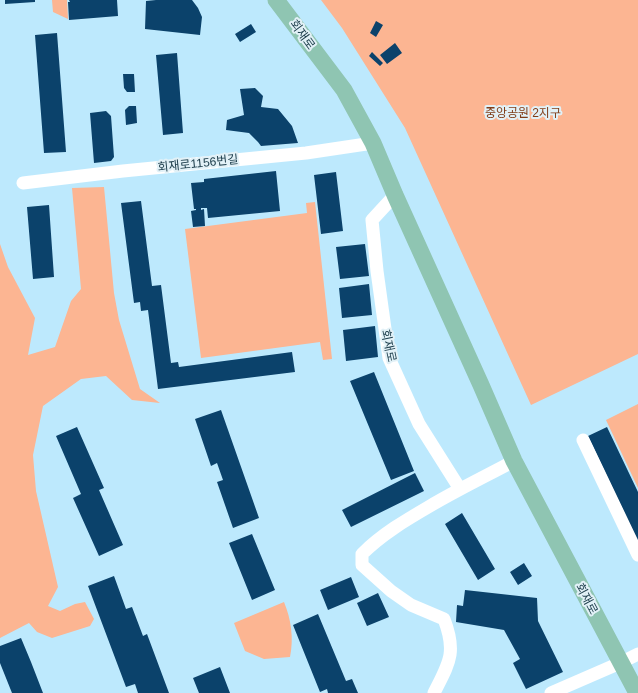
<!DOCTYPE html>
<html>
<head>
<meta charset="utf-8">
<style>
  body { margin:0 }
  canvas { display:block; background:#bde9fd }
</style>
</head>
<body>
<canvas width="638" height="693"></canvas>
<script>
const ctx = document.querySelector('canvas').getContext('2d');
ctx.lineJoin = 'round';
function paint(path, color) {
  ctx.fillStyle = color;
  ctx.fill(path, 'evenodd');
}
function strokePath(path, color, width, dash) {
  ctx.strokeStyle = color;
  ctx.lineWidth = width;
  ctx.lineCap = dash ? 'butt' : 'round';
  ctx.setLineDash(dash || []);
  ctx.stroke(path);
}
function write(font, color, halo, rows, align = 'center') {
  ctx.font = font + ' Helvetica,"Noto Sans KR",sans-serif';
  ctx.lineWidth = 4;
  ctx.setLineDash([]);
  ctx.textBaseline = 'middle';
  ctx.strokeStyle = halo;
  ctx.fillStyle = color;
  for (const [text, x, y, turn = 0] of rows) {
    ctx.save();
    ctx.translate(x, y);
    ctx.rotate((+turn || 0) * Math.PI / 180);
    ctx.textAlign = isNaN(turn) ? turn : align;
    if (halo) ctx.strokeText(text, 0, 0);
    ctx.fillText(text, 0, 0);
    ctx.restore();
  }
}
paint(new Path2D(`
  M52,0H67L68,19L53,12Z
  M321,0H638V354L531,405L405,128L342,28Z
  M104,187L114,293L119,320L140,389L160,403L132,400L106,376L81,379L43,406L33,455L36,491L58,587L48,606L60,611L75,604L85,602L94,619L90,626L52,638L37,632L29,623L0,638V244L8,267L35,318L28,355L55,347L71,301L81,289L72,188Z
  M315,202L332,359L323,360L320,342L201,358L185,229L307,213L306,203Z
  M638,404V488L606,420Z
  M284,602C291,619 294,638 290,657L264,659L245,651L234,623Z`), '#fcb592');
paint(new Path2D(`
  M5,0H35V2L5,4Z
  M69,0H117L118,16L69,20L68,2H70Z
  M156,0H192L198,8L202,17L200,35L145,29L146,1Z
  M376,21L383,25L376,37L370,33Z
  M251,24L256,32L240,42L235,34Z
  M57,33L66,152L44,153L35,35Z
  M395,43L402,53L387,64L380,55Z
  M372,52L383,63L380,66L369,56Z
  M177,53L183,133L163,135L156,55Z
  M123,74H134L135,92H127L124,88Z
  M255,88L263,96L261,107L278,109L292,126L298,143L261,146L258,142L249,133L226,130L227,120L244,115L240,89Z
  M129,106H136L137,123L126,125L125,110Z
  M106,111L111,116L114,157L111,161L94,163L90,113Z
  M276,171L280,211L208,218L207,208H201V210L204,209L205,226L193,227L191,211L196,210V209H194L191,183L204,182V179Z
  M336,172L343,231L321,234L314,175Z
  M141,201L152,286L161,285L171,363L178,362L179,367L292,352L295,372L158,389L148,310L141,311L140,302L134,303L121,203Z
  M49,205L54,277L33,279L27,207Z
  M365,244L369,276L340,279L336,247Z
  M369,284L372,315L342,318L339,288Z
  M375,326L378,357L346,361L343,330Z
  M374,372L414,471L391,480L350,381Z
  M221,410L259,518L233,528L217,482L223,480L217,463L211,466L195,419Z
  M77,427L104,488L99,490L123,545L99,556L73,498L81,494L56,436Z
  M607,427L638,492V542L588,436Z
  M415,473L424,491L351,527L342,510Z
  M462,513L495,569L478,580L445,524Z
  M252,534L275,590L252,600L229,543Z
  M524,563L532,576L518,585L510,572Z
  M114,576L126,609L132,607L143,636L147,634L169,693H138L135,684L126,687L88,586Z
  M351,577L359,597L328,610L320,590Z
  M465,590L537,598L538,621L563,672L526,689L513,663L520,659L504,630L456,622L457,605L463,606Z
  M378,593L389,617L367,626L357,603Z
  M318,614L346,681L352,679L358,693H328L327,689L320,692L293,625Z
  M21,638L31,662L43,693H12L0,663V646Z
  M220,667L230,693H199L193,678Z`), '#0b426b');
strokePath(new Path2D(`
  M23,183L123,171L306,153L373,143
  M395,195L372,220L377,271L389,358L419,424L460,489
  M583,440L638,555
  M434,693C449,663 457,653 444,619L411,605L391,591L362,565V554C382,534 406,520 430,506C457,490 486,476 514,461
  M551,693L620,663L638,654`), '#fff', 13);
strokePath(new Path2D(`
  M276,0L344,90L373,143L395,195L481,385L514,461L637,693`), '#8fc5b2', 17);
write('12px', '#20404e', '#e2f1f7', [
  ["회재로",302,35,54],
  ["회재로1156번길",198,164,-6],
  ["회재로",388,346,78],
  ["회재로",586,599,62]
]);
write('12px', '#803d18', '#e2f1f7', [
  ["중앙공원 2지구",523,114]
]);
</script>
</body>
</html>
